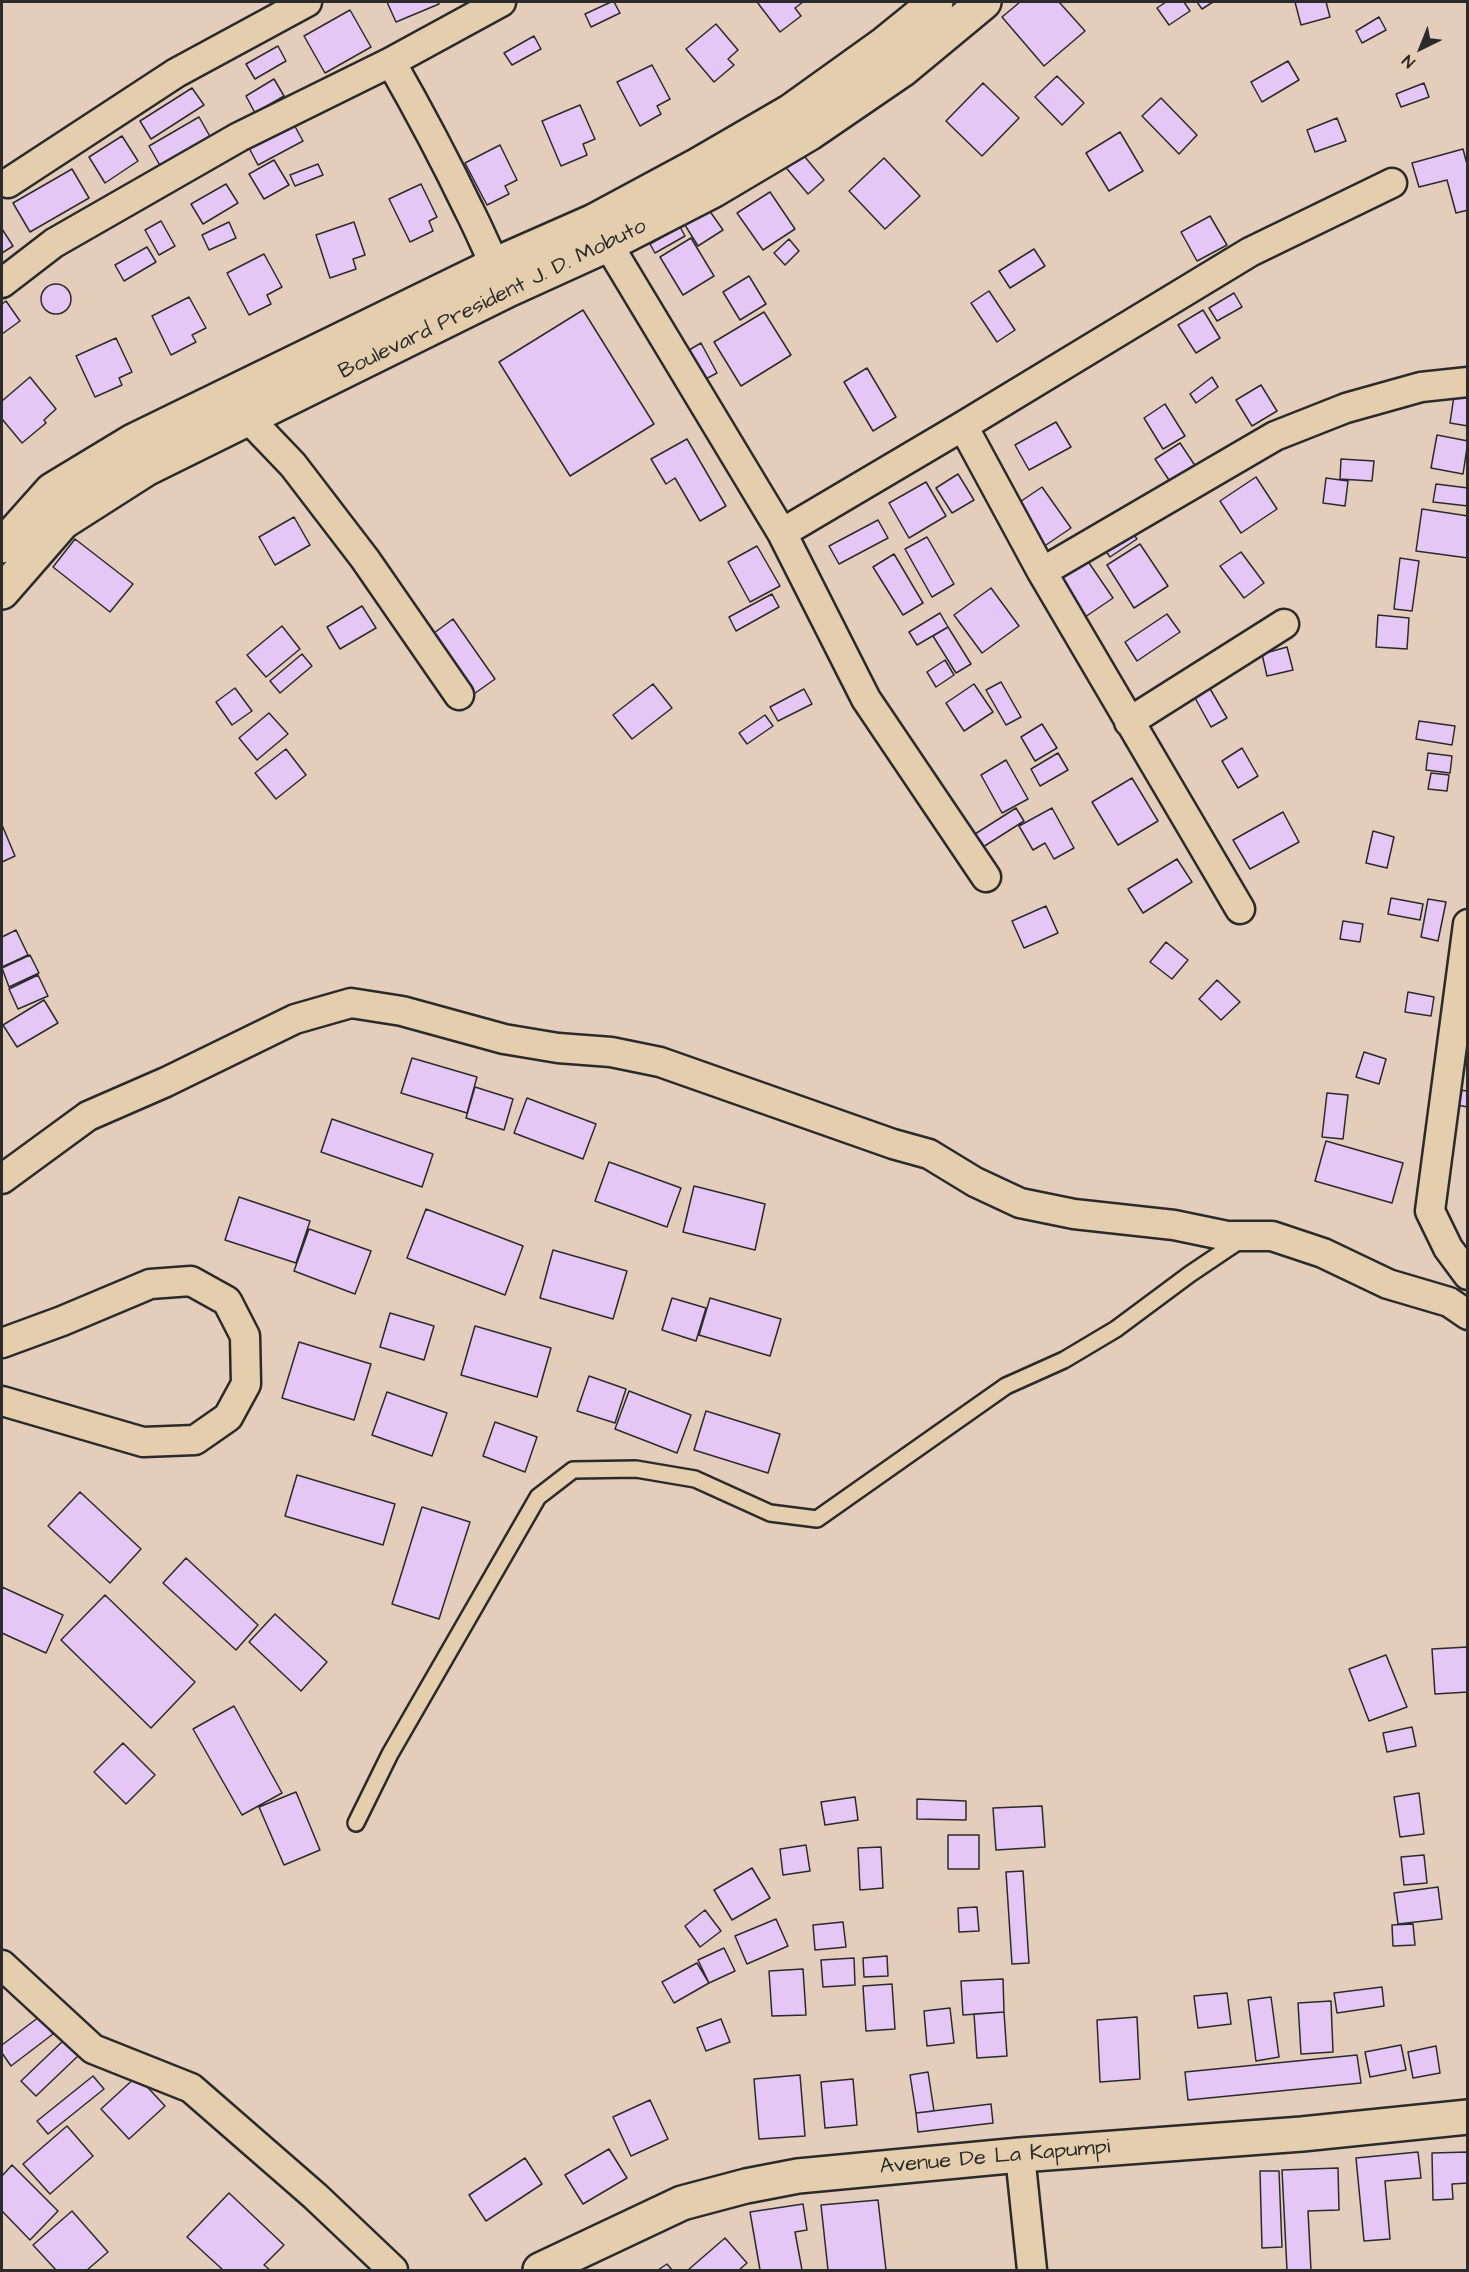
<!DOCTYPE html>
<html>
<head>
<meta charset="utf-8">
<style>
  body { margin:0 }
  #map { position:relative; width:1469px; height:2272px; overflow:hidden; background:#e5cdbb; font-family:"Architects Daughter",sans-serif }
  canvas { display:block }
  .frame { position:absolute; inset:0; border:3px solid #2b2b2b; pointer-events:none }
  .north { position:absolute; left:1391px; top:18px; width:60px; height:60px; -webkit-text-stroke:4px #e5cead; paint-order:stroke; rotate:223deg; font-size:16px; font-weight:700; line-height:24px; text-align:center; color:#2b2b2b }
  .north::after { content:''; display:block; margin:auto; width:21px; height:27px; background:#2b2b2b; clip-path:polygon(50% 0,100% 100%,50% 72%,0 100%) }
</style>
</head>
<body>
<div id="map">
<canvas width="1469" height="2272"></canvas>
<div class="frame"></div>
<div class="north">N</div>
</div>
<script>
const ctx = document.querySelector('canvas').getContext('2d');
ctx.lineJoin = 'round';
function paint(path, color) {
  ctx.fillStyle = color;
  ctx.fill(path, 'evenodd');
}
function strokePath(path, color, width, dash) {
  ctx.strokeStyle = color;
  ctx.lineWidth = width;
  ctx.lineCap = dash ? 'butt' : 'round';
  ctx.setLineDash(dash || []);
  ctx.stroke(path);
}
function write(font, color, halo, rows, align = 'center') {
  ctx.font = font + ' "Architects Daughter",sans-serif';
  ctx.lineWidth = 4.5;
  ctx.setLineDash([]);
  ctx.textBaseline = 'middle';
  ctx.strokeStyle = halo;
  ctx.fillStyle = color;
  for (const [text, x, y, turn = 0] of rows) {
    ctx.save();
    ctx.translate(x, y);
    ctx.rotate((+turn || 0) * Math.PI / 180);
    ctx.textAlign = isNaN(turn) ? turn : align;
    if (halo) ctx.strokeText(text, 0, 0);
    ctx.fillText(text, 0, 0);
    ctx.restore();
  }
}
const building = new Path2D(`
  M387,2H438L439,4L396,22Z
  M611,2H614L620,13L591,27L585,14Z
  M757,2H803L795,8L801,16L780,32Z
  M1020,2H1059L1085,31L1044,66L1002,17Z
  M1166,2H1184L1190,11L1169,25L1157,8Z
  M1197,2H1213L1202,9Z
  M1295,2H1326L1330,17L1301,25Z
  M350,10L371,47L325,73L304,36Z
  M1379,17L1386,30L1362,43L1356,31Z
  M716,24L738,50L728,59L734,65L714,82L686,49Z
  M534,36L541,49L512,65L504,53Z
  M278,46L286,61L255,79L246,64Z
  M1288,61L1299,80L1262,102L1251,82Z
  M652,65L670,99L657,106L661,114L640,126L617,82Z
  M1057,76L1084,103L1062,125L1035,97Z
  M274,79L284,96L255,113L246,96Z
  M983,83L1019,118L982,156L946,121Z
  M1424,83L1429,97L1401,107L1396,94Z
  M192,88L204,105L151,139L140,121Z
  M1161,98L1197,135L1179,154L1142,116Z
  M580,105L595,139L583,144L587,155L561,166L542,121Z
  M199,117L212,140L162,169L149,146Z
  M1337,118L1346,141L1315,152L1307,130Z
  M292,121L303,141L258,165L248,146Z
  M1120,132L1143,171L1109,191L1086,153Z
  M122,136L138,161L105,183L89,157Z
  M500,145L517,180L505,186L509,194L487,205L465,163Z
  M1463,149L1468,168V210L1456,213L1447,180L1419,187L1412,163Z
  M800,151L824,180L808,194L783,164Z
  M884,158L920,196L885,229L849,191Z
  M274,160L289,185L264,199L249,174Z
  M318,164L323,175L295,186L290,175Z
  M72,169L89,198L30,232L13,203Z
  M226,184L238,203L203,224L191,204Z
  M421,184L437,217L429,221L433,231L410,242L389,199Z
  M770,192L795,229L763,250L737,213Z
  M709,210L723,230L698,246L685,225Z
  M1210,216L1227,245L1197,261L1181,232Z
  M161,221L175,246L159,255L145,230Z
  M229,222L236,238L209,250L202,235Z
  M354,222L365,255L353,259L356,269L330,278L316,235Z
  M680,227L685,236L655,253L650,244Z
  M2,229L13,246L2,253Z
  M691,238L714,276L683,295L660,257Z
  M789,239L799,251L785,265L774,253Z
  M147,247L156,262L124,281L115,265Z
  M1034,249L1045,266L1010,288L999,271Z
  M264,254L282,287L267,295L271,304L249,315L227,273Z
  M749,276L766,304L740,320L723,292Z
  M41 299a15 15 0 1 1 30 0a15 15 0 1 1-30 0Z
  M989,291L1015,330L997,342L971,303Z
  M1234,293L1242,307L1217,321L1209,308Z
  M189,297L206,328L192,335L196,342L171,355L152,316Z
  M6,301L20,321L2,334V304Z
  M583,310L654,424L570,476L499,362Z
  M1203,310L1220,338L1196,353L1178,325Z
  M764,312L791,355L741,386L714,342Z
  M116,338L132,372L119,378L122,385L95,397L76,356Z
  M701,343L717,373L700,382L684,353Z
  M867,368L896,417L873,431L844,382Z
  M30,377L56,409L44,420L46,423L22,443L2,419V401Z
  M1212,377L1218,387L1196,403L1190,394Z
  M1261,385L1277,411L1252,426L1236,400Z
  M1455,389L1468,390V426L1450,423Z
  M1165,404L1185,436L1163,449L1144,418Z
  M1056,422L1071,447L1029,470L1015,445Z
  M1437,435L1468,441L1463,474L1431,468Z
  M687,439L726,506L700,521L675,478L666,484L651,459Z
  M1180,443L1196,467L1171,483L1155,459Z
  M1341,459L1374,461L1372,481L1340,479Z
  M958,474L974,500L952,513L936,488Z
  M1256,477L1277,509L1241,533L1220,501Z
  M1326,478L1348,481L1345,506L1323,503Z
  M926,482L946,516L909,538L889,503Z
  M1436,484L1468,488V506L1433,502Z
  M1042,487L1071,528L1043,547L1014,506Z
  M1422,509L1468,516V558L1416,551Z
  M294,517L310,545L275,565L259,537Z
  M878,520L888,538L839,564L829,546Z
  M1130,529L1137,539L1110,557L1103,547Z
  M927,537L954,584L932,597L905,549Z
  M75,539L133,584L110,612L53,567Z
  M1140,544L1168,586L1134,608L1107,565Z
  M757,546L780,586L750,602L728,562Z
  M1241,552L1264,583L1244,598L1220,566Z
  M894,554L923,603L903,615L873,567Z
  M1400,558L1419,561L1412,611L1394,609Z
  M1087,560L1113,598L1085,617L1060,579Z
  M991,588L1019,626L982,653L954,615Z
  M772,594L779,607L736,631L729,617Z
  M362,606L376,628L340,649L327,627Z
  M940,613L948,627L917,645L909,632Z
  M1167,614L1180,632L1137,661L1125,642Z
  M1378,615L1409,618L1407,649L1376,647Z
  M453,619L495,679L471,696L430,636Z
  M282,626L300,649L266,677L247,655Z
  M948,627L971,664L956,673L933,636Z
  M1287,647L1293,670L1267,676L1262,654Z
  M302,654L312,666L280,693L270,681Z
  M945,660L954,675L936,687L927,672Z
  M1001,682L1021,717L1006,725L986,690Z
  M653,684L672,708L632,739L613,715Z
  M974,684L993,712L964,731L946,703Z
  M1209,687L1227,718L1211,727L1194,696Z
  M235,688L252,711L232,725L216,702Z
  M804,689L812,704L778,721L770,707Z
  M269,713L288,734L257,760L239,738Z
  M765,715L773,726L747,744L739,733Z
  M1419,721L1455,726L1452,745L1416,739Z
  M1042,724L1057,748L1035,761L1021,737Z
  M1242,748L1258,776L1238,788L1222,761Z
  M286,749L306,775L276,799L255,773Z
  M1058,753L1068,770L1040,786L1031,769Z
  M1428,753L1452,756L1450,773L1426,770Z
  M1006,760L1028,799L1002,813L981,775Z
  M1431,773L1449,775L1447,791L1428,789Z
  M1132,778L1158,821L1118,845L1092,802Z
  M1016,808L1024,821L983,847L975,834Z
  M1052,808L1074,848L1054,859L1045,843L1033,850L1019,826Z
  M1283,812L1299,842L1250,869L1233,840Z
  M2,825L15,856L2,862Z
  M1373,831L1394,837L1387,868L1366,863Z
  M1177,859L1192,882L1143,913L1128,889Z
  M1391,898L1423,904L1420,920L1388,914Z
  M1428,899L1446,902L1438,941L1421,937Z
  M1046,906L1058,933L1024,948L1012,921Z
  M1343,921L1363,924L1360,942L1340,939Z
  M16,930L28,955L2,967V937Z
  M1166,942L1188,960L1172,979L1150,962Z
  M30,955L39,973L9,987L2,968Z
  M38,975L48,996L18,1009L9,989Z
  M1217,980L1240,1002L1221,1020L1199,999Z
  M1408,992L1434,997L1431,1016L1405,1012Z
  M44,1000L58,1023L17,1047L3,1025Z
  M1364,1052L1386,1059L1379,1084L1356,1077Z
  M412,1058L477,1077L467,1113L401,1093Z
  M475,1087L513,1099L504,1130L466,1118Z
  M1447,1089L1468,1091V1107L1445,1103Z
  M1327,1093L1348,1095L1343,1139L1322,1137Z
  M527,1098L596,1124L583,1159L514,1133Z
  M332,1119L433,1154L422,1187L321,1152Z
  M1326,1141L1403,1163L1392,1203L1315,1181Z
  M609,1162L681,1188L667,1227L595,1201Z
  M694,1186L765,1204L755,1250L683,1232Z
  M239,1197L310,1221L296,1263L225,1240Z
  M426,1209L523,1246L505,1295L407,1258Z
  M309,1229L371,1251L355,1294L294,1271Z
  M553,1250L627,1271L613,1319L540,1298Z
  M672,1298L706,1308L696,1341L662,1330Z
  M710,1298L781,1319L770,1356L699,1335Z
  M390,1313L434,1326L424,1360L380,1347Z
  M475,1326L551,1348L537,1397L461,1375Z
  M299,1342L371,1364L354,1420L282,1398Z
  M589,1376L626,1389L615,1423L577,1411Z
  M629,1391L691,1415L677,1453L615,1429Z
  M387,1392L447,1413L432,1456L372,1435Z
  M706,1411L780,1434L768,1473L694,1450Z
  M495,1422L537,1437L525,1472L483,1456Z
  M297,1475L395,1504L383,1545L285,1516Z
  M80,1492L141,1549L110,1583L48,1526Z
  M422,1507L470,1522L439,1619L392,1604Z
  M186,1558L258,1625L236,1650L163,1583Z
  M2,1587L63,1615L46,1653L2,1633Z
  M105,1595L195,1682L151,1728L61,1640Z
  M275,1614L327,1662L301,1691L249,1642Z
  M1468,1647V1692L1435,1694L1432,1649Z
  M1386,1655L1407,1707L1369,1721L1349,1669Z
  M234,1706L282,1793L242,1815L193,1729Z
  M1412,1727L1416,1746L1387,1752L1383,1733Z
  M123,1743L155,1775L126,1804L94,1772Z
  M296,1792L320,1850L284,1865L259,1807Z
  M1419,1793L1424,1834L1400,1837L1394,1797Z
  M855,1797L858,1820L825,1825L821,1802Z
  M917,1799L966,1801V1820L917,1819Z
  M1042,1806L1045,1847L996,1850L993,1808Z
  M948,1835H979V1869H948Z
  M806,1845L810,1871L783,1875L780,1849Z
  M881,1847L883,1888L860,1890L858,1848Z
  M1424,1855L1427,1883L1404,1885L1401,1857Z
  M752,1868L770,1898L732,1920L714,1890Z
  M1023,1871L1029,1963L1012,1964L1006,1872Z
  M1438,1887L1442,1919L1398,1924L1394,1893Z
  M977,1907L979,1931L959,1932L958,1908Z
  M705,1910L721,1931L700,1947L685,1926Z
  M776,1919L788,1946L747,1964L735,1936Z
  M843,1922L846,1947L815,1950L813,1925Z
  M1413,1924L1415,1945L1393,1946L1392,1925Z
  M724,1948L735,1971L709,1983L698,1960Z
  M887,1956L888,1976L864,1977L863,1958Z
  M854,1958L855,1985L823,1987L821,1960Z
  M697,1963L709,1983L674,2003L662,1982Z
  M803,1969L806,2015L772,2016L769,1971Z
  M1003,1979L1004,2012L963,2015L961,1981Z
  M892,1984L895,2029L866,2031L863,1986Z
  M1382,1987L1384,2006L1337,2013L1334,1993Z
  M1227,1993L1231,2024L1198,2028L1194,1996Z
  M1271,1997L1279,2057L1256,2061L1248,2000Z
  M1331,2001L1333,2052L1301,2054L1298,2003Z
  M950,2008L954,2043L927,2046L924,2011Z
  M1004,2012L1007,2056L977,2058L974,2014Z
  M39,2017L53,2034L11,2066L2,2053V2045Z
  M1137,2017L1140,2079L1100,2082L1097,2020Z
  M721,2019L730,2042L706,2051L697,2028Z
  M65,2039L79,2055L36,2096L21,2081Z
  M1401,2045L1406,2070L1370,2077L1365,2052Z
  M1436,2046L1440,2073L1413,2078L1408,2052Z
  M1357,2055L1361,2083L1188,2100L1185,2072Z
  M928,2072L934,2111L916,2113L910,2075Z
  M800,2075L805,2136L759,2139L754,2079Z
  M93,2076L104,2089L48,2134L37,2121Z
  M137,2076L165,2106L129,2139L101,2109Z
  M853,2079L857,2125L825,2128L821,2082Z
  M650,2100L668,2139L631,2156L613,2117Z
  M991,2104L993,2123L918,2132L916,2113Z
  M67,2126L93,2156L50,2194L23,2164Z
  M609,2149L627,2178L583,2204L565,2175Z
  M1418,2152L1421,2178L1385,2181L1390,2239L1364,2241L1356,2158Z
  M1468,2152V2183L1452,2184L1453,2199L1433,2200L1432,2153Z
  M525,2158L542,2184L486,2221L469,2195Z
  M12,2165L58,2211L30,2240L2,2211V2176Z
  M1338,2168L1339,2210L1308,2211L1311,2270H1287L1282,2170Z
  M1260,2171H1279L1282,2247L1262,2248Z
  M229,2193L284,2245L264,2265L270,2270H223L187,2237Z
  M878,2200L886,2270H828L821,2205Z
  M803,2204L807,2230L795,2232L802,2270H760L750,2212Z
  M72,2211L108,2252L87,2270H56L33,2245Z
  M725,2238L747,2263L739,2270H688Z
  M667,2264L672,2270H658Z`);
paint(building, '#e5c7f5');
strokePath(building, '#2b2b2b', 1.5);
const lane = new Path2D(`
  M356,1823L390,1754L538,1497L573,1470L636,1469L695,1479L770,1513L817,1519L1006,1386L1064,1360L1116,1329L1190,1274L1242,1239`);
const street = new Path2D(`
  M391,62C419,111 445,160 469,210C482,235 491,260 505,285
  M8,183L176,73L307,2
  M597,226L782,533L866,699L986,877
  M2,283L54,243L239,137L391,62L501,2
  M241,398L249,419L293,465L365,559L459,695
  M963,426L1042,572L1240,909
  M782,533L963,426L1250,252L1392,183
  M1042,572L1275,436L1346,408L1421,387L1468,382
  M1129,722L1284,624
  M1468,924L1430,1211L1448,1248L1468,1275
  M2,1179L88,1116L166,1082L295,1019L351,1003L402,1011L504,1039L558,1048L611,1052L660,1062L893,1144L929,1154L975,1182L1020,1203L1074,1214L1174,1225L1227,1236H1272L1323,1253L1388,1284L1449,1302L1468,1315
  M2,1343L62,1321L150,1284L191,1281L227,1301L245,1336L246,1384L228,1417L195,1440L143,1442L2,1401
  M2,1965L93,2049L191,2088L315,2196L393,2270
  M1020,2155L1032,2270`);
const secondary = new Path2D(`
  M2,546L52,490L133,441L494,265L594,221L698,165L791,111L883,45L936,2
  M2,592L63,522L146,469L508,290L607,245L714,190L810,133L902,70L984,2
  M540,2270L682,2203L746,2186L798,2176L1020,2155L1302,2134L1468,2117`);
strokePath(lane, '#2b2b2b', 20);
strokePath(street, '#2b2b2b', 33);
strokePath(secondary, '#2b2b2b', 38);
strokePath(lane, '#e5cead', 15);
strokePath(street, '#e5cead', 28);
strokePath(secondary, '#e5cead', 33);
write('22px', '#2b2b2b', '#e5cead', [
  ["Boulevard President J. D. Mobuto",493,300,-26],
  ["Avenue De La Kapumpi",995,2158,-5]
]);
</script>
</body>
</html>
